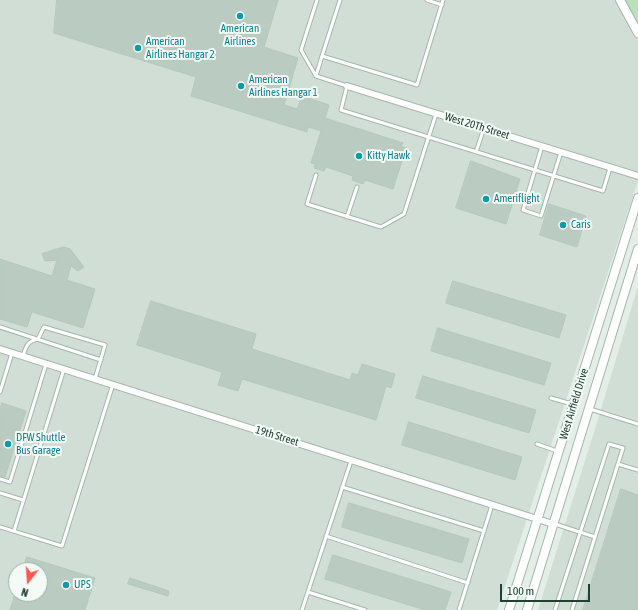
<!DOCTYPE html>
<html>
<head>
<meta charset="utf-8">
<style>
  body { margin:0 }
  #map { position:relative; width:638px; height:610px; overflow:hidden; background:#e3eee7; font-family:"Asap Condensed",sans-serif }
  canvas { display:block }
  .north { position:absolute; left:8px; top:562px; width:40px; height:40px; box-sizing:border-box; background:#f4faf6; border:1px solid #9fb0a8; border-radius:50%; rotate:197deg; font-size:11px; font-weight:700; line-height:16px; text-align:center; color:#204232 }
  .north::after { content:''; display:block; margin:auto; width:14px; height:18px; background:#ff5850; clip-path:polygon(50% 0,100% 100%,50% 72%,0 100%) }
  .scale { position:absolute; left:500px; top:584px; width:90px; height:18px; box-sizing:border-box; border:2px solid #204232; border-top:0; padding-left:5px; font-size:12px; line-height:14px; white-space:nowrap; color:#204232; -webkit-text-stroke:3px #f4faf6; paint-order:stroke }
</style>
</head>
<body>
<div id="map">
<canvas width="638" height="610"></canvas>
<div class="north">N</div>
<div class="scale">100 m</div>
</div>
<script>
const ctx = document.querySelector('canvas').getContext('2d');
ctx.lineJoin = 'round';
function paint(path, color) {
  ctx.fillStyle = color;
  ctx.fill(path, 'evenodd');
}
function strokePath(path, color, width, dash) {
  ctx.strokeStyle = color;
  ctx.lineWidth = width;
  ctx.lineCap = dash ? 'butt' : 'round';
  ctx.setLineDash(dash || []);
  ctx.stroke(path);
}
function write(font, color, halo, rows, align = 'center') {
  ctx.font = font + ' "Asap Condensed",sans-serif';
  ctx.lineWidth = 4;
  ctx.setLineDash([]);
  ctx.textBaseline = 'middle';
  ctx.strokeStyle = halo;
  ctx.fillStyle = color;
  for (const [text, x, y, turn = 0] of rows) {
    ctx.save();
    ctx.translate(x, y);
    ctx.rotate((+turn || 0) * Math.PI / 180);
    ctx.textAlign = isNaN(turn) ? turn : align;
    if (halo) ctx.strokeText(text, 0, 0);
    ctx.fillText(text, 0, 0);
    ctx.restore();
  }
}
paint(new Path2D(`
  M0,0H638V181L497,610H0ZM16,570H40V594H16Z
  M638,286V610H538L595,429Z`), '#d1ded5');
paint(new Path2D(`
  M624,0H638V27Z`), '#b9e1bc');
const building = new Path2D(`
  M57,0H278L264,47L298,58L284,105L297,109L302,96L329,105L325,118L403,143L401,147L406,148L393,189L365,180L363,184L352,180L353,176L326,167L324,171L314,168L315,164L311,163L321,131L308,127L307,132L191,96L196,77L54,33Z
  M471,161L520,179L506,224L456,208Z
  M549,204L586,216L577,247L540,235Z
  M64,247L70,249L84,267L78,271L71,266L67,280L95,289L83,328L32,312L27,327L0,319V259L52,276L57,260L45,261L42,254Z
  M453,281L566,315L559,338L446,303Z
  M151,301L256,334L252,349L350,380L352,373L358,375L362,364L395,374L391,388L386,386L376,420L242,379L238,391L218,385L222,372L137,345Z
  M438,328L551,363L544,385L431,351Z
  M423,376L536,410L529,433L416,398Z
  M2,403L26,411L5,477L0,476V410Z
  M409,422L522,457L515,480L402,445Z
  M621,489L638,495V610H583Z
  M349,503L469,539L462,563L342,527Z
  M333,555L451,592L445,610H425L325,579Z
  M27,557L95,578L85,610H10L15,594H40V570H23Z
  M130,578L169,591L168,596L128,584Z`);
paint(building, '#baccc2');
strokePath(building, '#b4c9bc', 1);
const service = new Path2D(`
  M340,0L322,56L417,85L443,0
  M427,0L442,5
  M316,76L347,86L341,110L603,191L610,168
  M316,76L301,50L317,0
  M316,76L322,56
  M542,146L523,210L541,216L561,152
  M476,152L484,128
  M316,175L307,204L381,227L404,214L436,114
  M347,217L357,187
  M0,327L101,360
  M23,356C26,347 27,341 38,339L44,327L105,345L95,379
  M0,392L12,353
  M551,398L572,404
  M590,409L638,424
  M537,444L557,451
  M618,464L638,470
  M0,479L10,482L46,364
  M342,487L484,531
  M0,493L23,500
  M555,524L595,537L572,610
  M0,527L62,546L113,384
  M14,531L64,369
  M326,536L468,583
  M308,592L365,610
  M302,610L351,461
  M459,610L492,505
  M555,610L609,444L623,448L595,537`);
const minor = new Path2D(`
  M347,86L638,176
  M0,349L553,524`);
const tertiary = new Path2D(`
  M620,0L638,33
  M509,610L638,198
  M527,610L638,249`);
strokePath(service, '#a5b7ad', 5);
strokePath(minor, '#a5b7ad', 8);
strokePath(tertiary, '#a5b7ad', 10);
strokePath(service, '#fff', 3);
strokePath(minor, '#fff', 6);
strokePath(tertiary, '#fff', 8);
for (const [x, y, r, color] of [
  [240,16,4,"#0f9aa8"],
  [138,48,4,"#0f9aa8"],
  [241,86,4,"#0f9aa8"],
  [359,156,4,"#0f9aa8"],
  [486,199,4,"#0f9aa8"],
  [563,225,4,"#0f9aa8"],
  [8,444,4,"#0f9aa8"],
  [66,585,4,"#0f9aa8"]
]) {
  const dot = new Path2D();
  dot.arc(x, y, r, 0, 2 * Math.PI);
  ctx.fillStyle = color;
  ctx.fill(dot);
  strokePath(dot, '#f4faf6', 1.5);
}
write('11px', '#0d838f', '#f4faf6', [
  ["American",240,29,"center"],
  ["Airlines",240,42,"center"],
  ["American",146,42],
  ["Airlines Hangar 2",146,55],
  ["American",249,80],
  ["Airlines Hangar 1",249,93],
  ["Kitty Hawk",367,156],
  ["Ameriflight",494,199],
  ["Caris",571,225],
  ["DFW Shuttle",16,438],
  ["Bus Garage",16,451],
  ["UPS",74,585]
], 'left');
write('11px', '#204232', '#f4faf6', [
  ["West 20Th Street",477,126,17],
  ["West Airfield Drive",574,404,-73],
  ["19th Street",277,436,17]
]);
</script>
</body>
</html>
